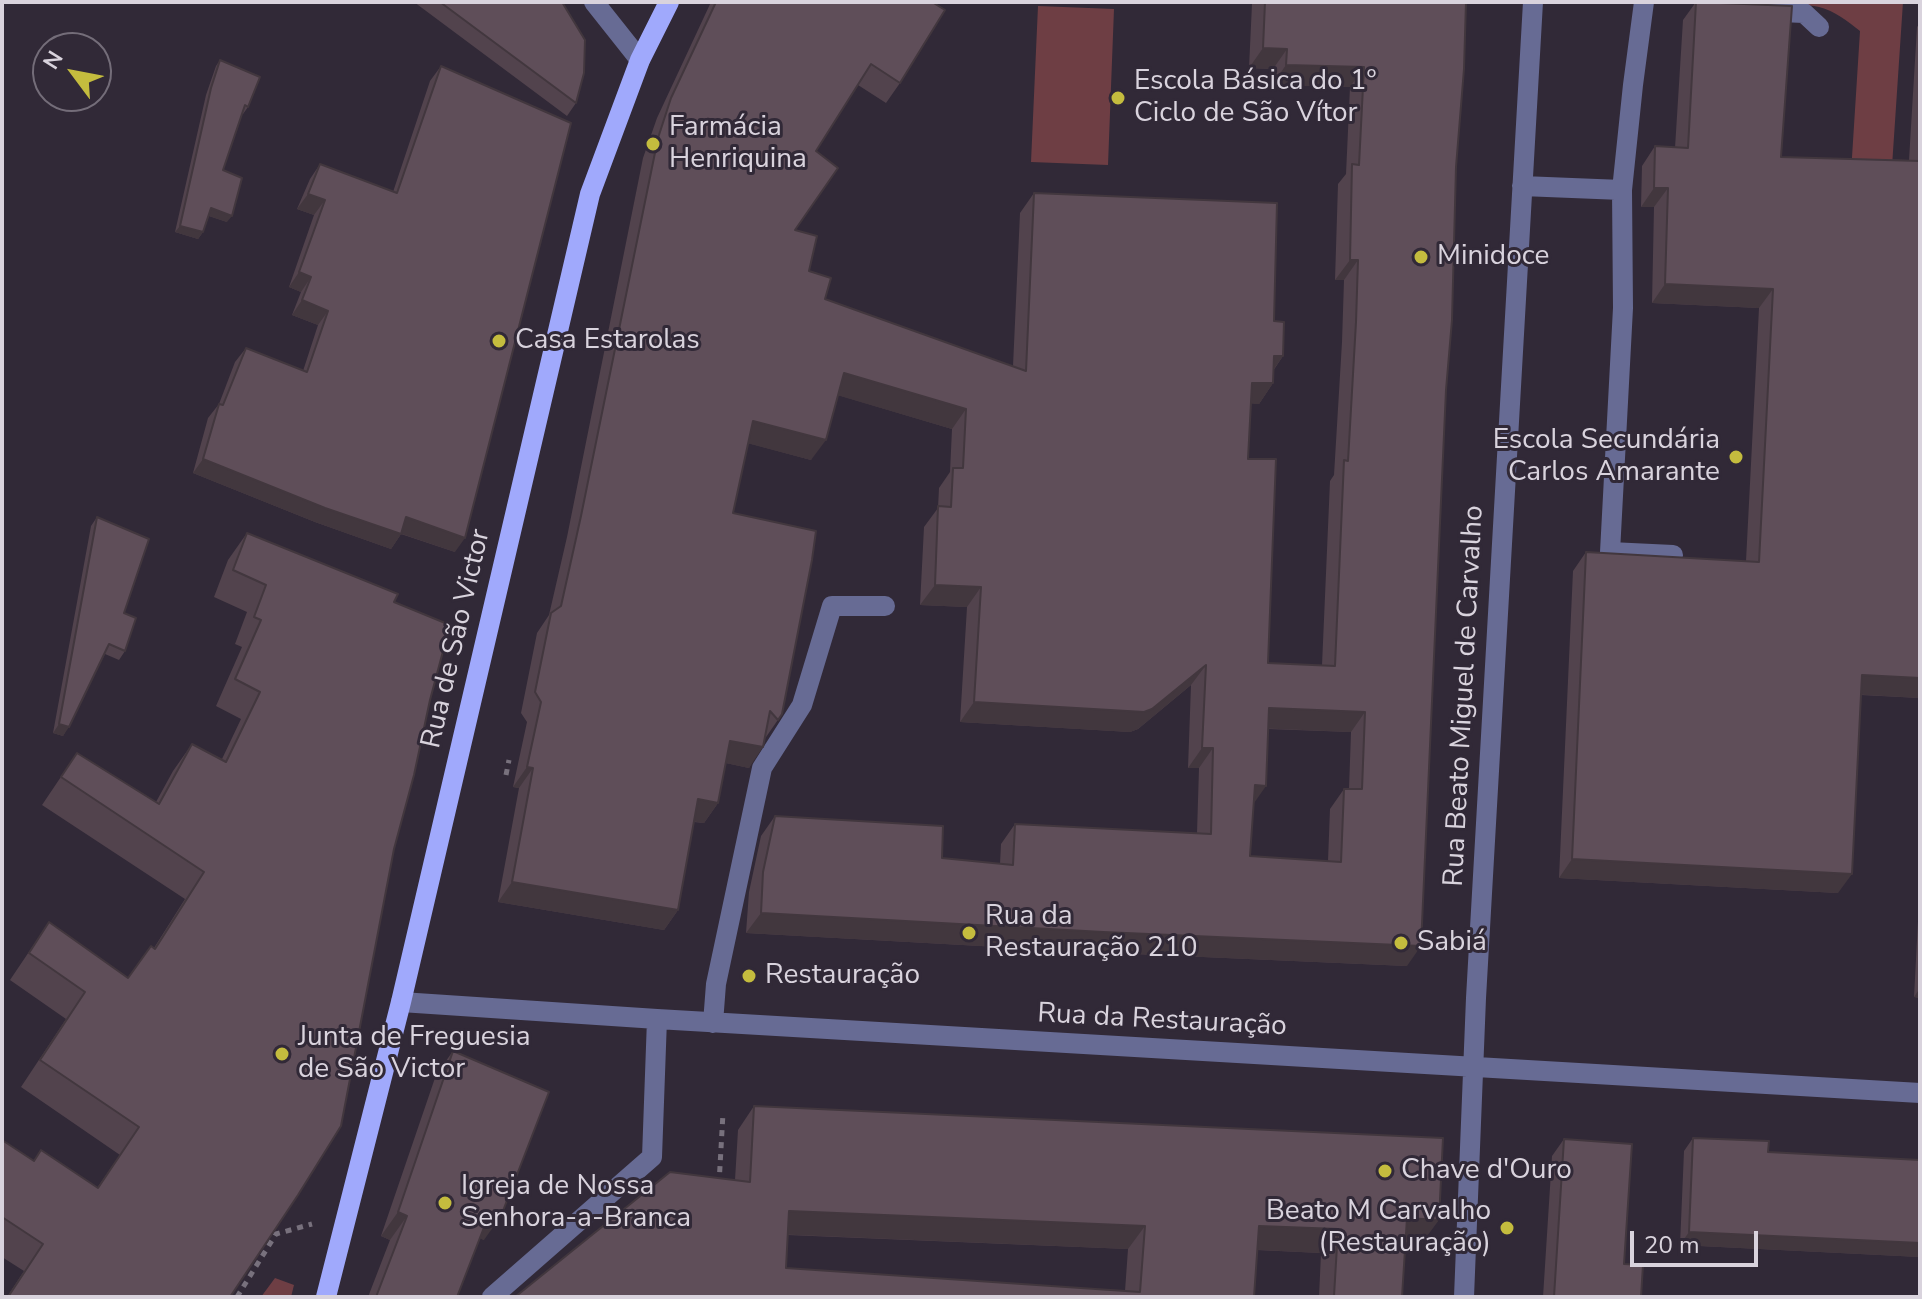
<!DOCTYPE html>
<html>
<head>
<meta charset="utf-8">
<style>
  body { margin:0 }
  #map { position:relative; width:1922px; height:1299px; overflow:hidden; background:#312937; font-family:"Nunito Sans",sans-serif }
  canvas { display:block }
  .frame { position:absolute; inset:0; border:4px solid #d9d3dd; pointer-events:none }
  .north { position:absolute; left:32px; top:32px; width:80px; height:80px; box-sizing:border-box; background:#312937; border:2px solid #746d79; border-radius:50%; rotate:302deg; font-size:22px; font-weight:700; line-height:32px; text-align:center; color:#d9d3dd }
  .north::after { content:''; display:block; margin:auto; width:28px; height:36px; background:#c4bc3e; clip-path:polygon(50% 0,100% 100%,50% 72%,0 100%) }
  .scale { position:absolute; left:1630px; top:1231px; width:128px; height:36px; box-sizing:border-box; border:4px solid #d9d3dd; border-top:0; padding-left:10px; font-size:24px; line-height:28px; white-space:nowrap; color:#d9d3dd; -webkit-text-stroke:6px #312937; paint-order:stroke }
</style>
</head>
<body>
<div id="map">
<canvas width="1922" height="1299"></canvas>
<div class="frame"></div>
<div class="north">N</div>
<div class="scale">20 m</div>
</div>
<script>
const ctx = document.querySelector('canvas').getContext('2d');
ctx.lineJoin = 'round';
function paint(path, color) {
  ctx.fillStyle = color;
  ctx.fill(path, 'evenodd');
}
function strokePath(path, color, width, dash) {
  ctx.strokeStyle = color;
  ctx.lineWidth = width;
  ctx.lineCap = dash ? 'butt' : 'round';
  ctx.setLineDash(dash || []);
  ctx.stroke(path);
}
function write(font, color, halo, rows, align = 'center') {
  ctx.font = font + ' "Nunito Sans",sans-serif';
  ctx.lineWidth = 6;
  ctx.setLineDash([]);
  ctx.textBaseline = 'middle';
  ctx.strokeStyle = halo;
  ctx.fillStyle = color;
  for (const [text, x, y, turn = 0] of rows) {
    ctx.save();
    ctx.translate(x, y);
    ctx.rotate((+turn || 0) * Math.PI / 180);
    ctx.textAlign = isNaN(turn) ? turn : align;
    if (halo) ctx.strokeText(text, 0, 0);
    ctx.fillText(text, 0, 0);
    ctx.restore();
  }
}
paint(new Path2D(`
  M1779,2H1903L1884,286L1844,283L1860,31C1847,21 1835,11 1819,7C1806,4 1793,6 1779,2Z
  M1038,6L1114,9L1108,165L1031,162Z
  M275,1278L294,1285L291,1297H261Z`), '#6e3e44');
strokePath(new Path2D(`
  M506,775L509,760
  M719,1184L723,1113
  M237,1297L276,1234L312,1224`), '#78717d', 5, [6, 6]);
strokePath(new Path2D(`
  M594,2L640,60
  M1644,2L1633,85L1622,190L1623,308L1610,552L1673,555
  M1735,2L1738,7L1758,11L1804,13L1819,27
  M1522,186L1622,190
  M401,1002L657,1019L1920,1093
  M713,1023L716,984L762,768L802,705L832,606H885
  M492,1297L652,1157L657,1019
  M1464,1297L1476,998L1533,2`), '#676b94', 20);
strokePath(new Path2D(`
  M326,1297L401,1002L590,194L640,60L669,2`), '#a0a9fc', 20);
paint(new Path2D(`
  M414,2H562L576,103L567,116Z
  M711,2H932L900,83L886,103L858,85L816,151L795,230L809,271L825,299L1013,366L1020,213L1034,193L1274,321L1283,356L1273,371V383L1259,404L1251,403L1248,459L1268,663L1322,665L1330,481L1334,475L1342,342L1344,280H1335L1338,184L1346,174L1350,87L1272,85L1273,69L1249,68L1252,4H1245V2H1466L1456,167L1446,390L1407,966L1089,952L746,933L749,892L761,836L775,816L942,858L1000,864L1001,844L1015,824L1197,833L1199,768H1188L1191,685L1138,729L1130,732L960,722L967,607L920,605L924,527L938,508L939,488L950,472L952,429L838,395L811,460L748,443L733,513L782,714L764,740L749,768L726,763L718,803L704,823L694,822L678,910L664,930L498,902L519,788L513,787L527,722L521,713L537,633L549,615L567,537L643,158L657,118ZM1268,729L1351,732L1349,789H1344L1330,809L1328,861L1250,856L1253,804Z
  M1696,2L1781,157L1909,160L1917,27L1920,23V698L1861,695L1838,893L1559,878L1573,571L1586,552L1746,561L1759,308L1652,303L1654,207H1641L1642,166L1655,146L1675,148L1683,20Z
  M220,60L248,107L243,114L242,113L223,170L227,222L209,216L203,232L198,239L175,232L206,95L216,66Z
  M441,66L455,552L401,534L391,549L315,522L193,473L208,418L219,404L235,362L246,348L303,371L318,325L292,315L301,292L289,287L314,215L297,209L310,179L320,164L393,192L430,81Z
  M97,517L124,613L125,651L119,660L105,654L63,736L53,733L91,526Z
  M247,533L394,602L230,1297H7L24,1271L2,1257V1140L34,1161L97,1188L120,1155L21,1087L66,1019L10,980L49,922L128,978L154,948L185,899L42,805L77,753L156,802L173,771L192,744L222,759L241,719L216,706L242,647L235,644L247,612L214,597L228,560Z
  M1920,883V998L1914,997Z
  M453,1051L484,1240L480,1238L457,1297H368L390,1240L381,1236L436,1075Z
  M754,1106L1422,1243L1405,1242L1402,1297H1319L1321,1253L1257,1250L1254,1297H515L735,1180L738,1130ZM788,1235L1128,1249L1125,1291L786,1268Z
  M1693,1138L1768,1152L1920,1160V1257L1680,1245L1684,1151Z
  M1564,1139L1624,1264L1641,1297H1543L1552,1156Z`), '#52434d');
paint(new Path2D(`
  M1263,48L1287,49L1273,69L1249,68Z
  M1286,65L1364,67L1350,87L1272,85Z
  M1654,188H1668L1654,207H1641Z
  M308,194L325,200L314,215L297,209Z
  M211,208L232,216L227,222L206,215Z
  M180,226L203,232L198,239L175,232Z
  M1350,260H1358L1344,280H1335Z
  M299,272L311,277L301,292L289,287Z
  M1665,284L1773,289L1759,308L1652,303Z
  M302,300L328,311L318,325L292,315Z
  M1274,356H1283L1269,376Z
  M844,373L966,409L952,429L830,393Z
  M1252,383H1273L1259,404L1238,403Z
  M753,421L826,440L811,460L739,441Z
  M203,459L401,534L391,549L315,522L193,473Z
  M406,517L465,538L455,552L396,532Z
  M935,585L981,587L967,607L920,605Z
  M1206,665L1191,685L1138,729L1130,732L960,722L974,702Z
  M1862,675L1920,678V698L1849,694Z
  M1269,708L1365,712L1351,732L1255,728Z
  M59,724L69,727L63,736L53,733Z
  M730,741L763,747L749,768L716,761Z
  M1202,748H1213L1199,768H1188Z
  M527,767L533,768L519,788L513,787Z
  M1255,785L1266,786L1252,806Z
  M698,799L718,803L704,823L684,820Z
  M1572,859L1852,874L1838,893L1559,878Z
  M512,882L678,910L664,930L498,902Z
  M761,913L1421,946L1407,966L1089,952L746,933Z
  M1920,988V998L1914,997Z
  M789,1211L1145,1226L1128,1249L773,1234Z
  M398,1212L407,1216L390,1240L381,1236Z
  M490,1212L501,1216L484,1240L473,1236Z
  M1407,1218L1439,1220L1422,1243L1390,1241Z
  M1259,1226L1338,1229L1321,1253L1242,1249Z
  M1689,1232L1920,1243V1257L1680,1245Z`), '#42373e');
const building = new Path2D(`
  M440,2H562L585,40L584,73L576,103Z
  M716,2H932L945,10L900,83L871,64L816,151L838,168L795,230L817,236L809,271L831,278L825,299L1026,371L1034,193L1277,203L1274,321L1284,322L1283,356H1274L1273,383H1252L1248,459H1276L1268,663L1335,666L1344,460L1348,461L1356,322L1358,260H1350L1352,164L1359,165L1364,67L1286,65L1287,49L1263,48L1265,2H1466L1464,69L1456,167L1452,320L1446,390L1421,946L1103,932L761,913L763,872L775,816L943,826L942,858L1013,865L1015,824L1211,834L1213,748H1202L1206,665L1152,709L1144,712L974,702L981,587L935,585L938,506L951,507L953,468H963L966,409L844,373L826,440L753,421L733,513L816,531L812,560L782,714L778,720L770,711L763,747L730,741L718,803L698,799L678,910L512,882L533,768L527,767L541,702L535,692L551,613L561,606L581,516L658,138L671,98ZM1269,708L1365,712L1362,789H1344L1341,862L1250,856L1255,785L1266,786Z
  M1696,2L1792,6L1781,157L1920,161V678L1862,675L1852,874L1572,859L1586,552L1759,562L1773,289L1665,284L1668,188H1654L1655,146L1688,148Z
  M220,60L260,77L248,107L245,105L223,170L242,178L232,216L211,208L203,232L180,226L211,88Z
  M441,66L571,123L465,538L406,517L401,534L325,508L203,459L219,404L223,405L246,348L307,372L328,311L302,300L311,277L299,272L325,200L308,194L320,164L397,193Z
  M97,517L149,539L124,613L136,618L125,651L109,644L69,727L59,724Z
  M247,533L398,594L394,602L450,625L430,700L414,775L394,849L341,1126L298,1195L230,1297H8L43,1244L2,1217V1140L34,1161L41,1150L98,1188L139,1127L40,1060L85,992L29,953L49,922L128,978L151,946L155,949L204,872L61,777L77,753L159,804L192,744L226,762L260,692L235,679L261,620L254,617L266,585L233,570Z
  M453,1051L549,1092L501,1216L490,1212L457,1297H376L407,1216L398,1212Z
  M754,1106L1443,1138L1439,1220L1407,1218L1402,1297L1334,1296L1338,1229L1259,1226L1254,1297H515L670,1172L750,1182ZM789,1211L1145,1226L1140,1292L786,1268Z
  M1693,1138L1769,1141L1768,1152L1920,1160V1243L1689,1232Z
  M1564,1139L1632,1144L1624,1264L1643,1265L1641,1297H1554Z`);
paint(building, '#5f4e59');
strokePath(building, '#42373e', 2);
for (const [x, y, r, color] of [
  [1118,98,8,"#c4bc3e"],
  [653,144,8,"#c4bc3e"],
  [1421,257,8,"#c4bc3e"],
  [499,341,8,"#c4bc3e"],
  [1736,457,8,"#c4bc3e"],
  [969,933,8,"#c4bc3e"],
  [1401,943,8,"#c4bc3e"],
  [749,976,8,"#c4bc3e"],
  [282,1054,8,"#c4bc3e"],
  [1385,1171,8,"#c4bc3e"],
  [445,1203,8,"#c4bc3e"],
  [1507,1228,8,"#c4bc3e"]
]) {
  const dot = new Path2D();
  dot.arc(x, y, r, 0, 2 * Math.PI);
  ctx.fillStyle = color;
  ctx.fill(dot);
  strokePath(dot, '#312937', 3);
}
write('28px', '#d9d3dd', '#312937', [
  ["Escola Básica do 1º",1134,82],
  ["Ciclo de São Vítor",1134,114],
  ["Farmácia",669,128],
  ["Henriquina",669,160],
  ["Minidoce",1437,257],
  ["Casa Estarolas",515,341],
  ["Escola Secundária",1720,441,"right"],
  ["Carlos Amarante",1720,473,"right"],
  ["Rua da",985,917],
  ["Restauração 210",985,949],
  ["Sabiá",1417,943],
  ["Restauração",765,976],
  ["Junta de Freguesia",298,1038],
  ["de São Victor",298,1070],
  ["Chave d'Ouro",1401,1171],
  ["Igreja de Nossa",461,1187],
  ["Senhora-a-Branca",461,1219],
  ["Beato M Carvalho",1491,1212,"right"],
  ["(Restauração)",1491,1244,"right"]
], 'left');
write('28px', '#d9d3dd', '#312937', [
  ["Rua de São Victor",457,639,-77],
  ["Rua Beato Miguel de Carvalho",1465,696,-87],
  ["Rua da Restauração",1162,1021,3]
]);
</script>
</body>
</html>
